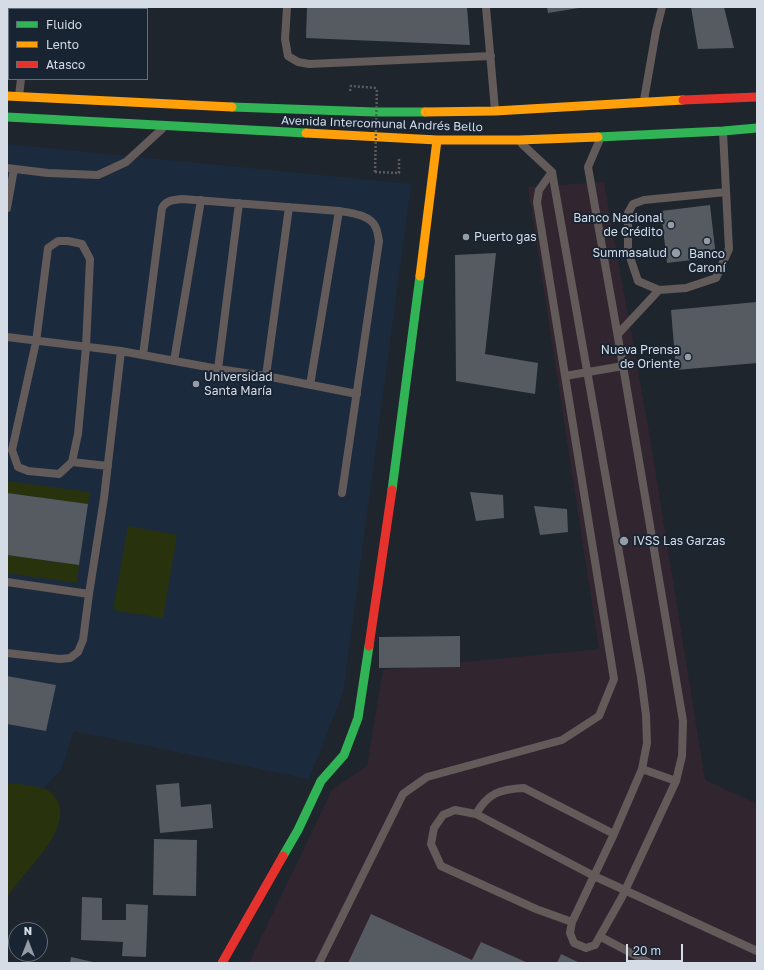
<!DOCTYPE html>
<html>
<head>
<meta charset="utf-8">
<style>
  body { margin:0 }
  #map { position:relative; width:764px; height:970px; overflow:hidden; background:#1f252d; font-family:"Golos Text",sans-serif }
  canvas { display:block }
  .frame { position:absolute; inset:0; border:8px solid #d5dce6; pointer-events:none }
  .legend { position:absolute; left:8px; top:8px; width:140px; height:72px; box-sizing:border-box; background:#192433; border:1px solid #646e7b; margin:0; padding:5px 7px; list-style:none; font-size:12px; color:#d5dce6 }
  .legend li { display:flex; align-items:center; gap:8px; height:20px }
  .legend b { width:20px; border:1px solid #646e7b }
  .north { position:absolute; left:8px; top:922px; width:40px; height:40px; box-sizing:border-box; background:#192433; border:1px solid #646e7b; border-radius:50%; rotate:0deg; font-size:11px; font-weight:700; line-height:16px; text-align:center; color:#d5dce6 }
  .north::after { content:''; display:block; margin:auto; width:14px; height:18px; background:#959ca5; clip-path:polygon(50% 0,100% 100%,50% 72%,0 100%) }
  .scale { position:absolute; left:626px; top:944px; width:57px; height:18px; box-sizing:border-box; border:2px solid #d5dce6; border-top:0; padding-left:5px; font-size:12px; line-height:14px; white-space:nowrap; color:#d5dce6; -webkit-text-stroke:3px #192433; paint-order:stroke }
</style>
</head>
<body>
<div id="map">
<canvas width="764" height="970"></canvas>
<div class="frame"></div>
<ul class="legend">
<li><b style="height:5px;background:#30b455"></b>Fluido</li>
<li><b style="height:5px;background:#ff9f0a"></b>Lento</li>
<li><b style="height:5px;background:#e5322d"></b>Atasco</li>
</ul>
<div class="north">N</div>
<div class="scale">20 m</div>
</div>
<script>
const ctx = document.querySelector('canvas').getContext('2d');
ctx.lineJoin = 'round';
function paint(path, color) {
  ctx.fillStyle = color;
  ctx.fill(path, 'evenodd');
}
function strokePath(path, color, width, dash) {
  ctx.strokeStyle = color;
  ctx.lineWidth = width;
  ctx.lineCap = dash ? 'butt' : 'round';
  ctx.setLineDash(dash || []);
  ctx.stroke(path);
}
function write(font, color, halo, rows, align = 'center') {
  ctx.font = font + ' "Golos Text",sans-serif';
  ctx.lineWidth = 4;
  ctx.setLineDash([]);
  ctx.textBaseline = 'middle';
  ctx.strokeStyle = halo;
  ctx.fillStyle = color;
  for (const [text, x, y, turn = 0] of rows) {
    ctx.save();
    ctx.translate(x, y);
    ctx.rotate((+turn || 0) * Math.PI / 180);
    ctx.textAlign = isNaN(turn) ? turn : align;
    if (halo) ctx.strokeText(text, 0, 0);
    ctx.fillText(text, 0, 0);
    ctx.restore();
  }
}
paint(new Path2D(`
  M7,144L411,184L343,693L309,779L74,731L61,770L39,792L7,789Z`), '#1c2a3d');
paint(new Path2D(`
  M604,182L649,432L705,780L757,804V963H249L332,790L367,766L383,670L599,649L528,187Z`), '#312530');
paint(new Path2D(`
  M7,481L90,492L88,504L7,493Z
  M128,526L177,535L163,618L113,610Z
  M7,555L79,565L77,583L7,573Z
  M7,783C16,784 43,786 49,791C79,815 41,855 24,875C18,882 13,890 7,897Z`), '#28330e');
paint(new Path2D(`
  M7,7H21V9H9V18H7Z
  M58,7H145L146,9H58Z
  M307,7H467L470,45L306,38Z
  M547,7H579V8L548,13Z
  M691,7H724L734,48L698,49Z
  M710,205L716,257L667,263L661,211Z
  M496,253L485,354L538,363L535,394L456,381L455,255Z
  M757,302V363L676,370L671,310Z
  M470,492L503,495L504,518L476,521Z
  M7,493L88,504L79,565L7,555Z
  M534,506L567,509L568,532L540,535Z
  M460,636V667L379,668V637Z
  M7,676L56,685L46,731L7,724Z
  M179,783L181,807L211,804L213,828L160,833L156,785Z
  M154,839L197,840L196,896L153,895Z
  M82,897L102,898V920H126V904L148,905L146,957L122,956L123,942L81,940Z
  M371,914L472,960L481,942L528,963H348Z
  M561,954L580,963H557Z
  M71,957L93,962V963H70Z`), '#565b62');
strokePath(new Path2D(`
  M350,91L351,86L377,88
  M375,172L399,173V158`), '#5d5a5c', 2.5, [2, 2]);
strokePath(new Path2D(`
  M287,7L285,39L288,56L298,62L309,64L491,56
  M486,7L495,110
  M25,9V7
  M7,43H9
  M19,96L21,79
  M644,100L656,31L662,7
  M723,132L729,249L716,278L686,288L659,290L638,281L628,251V213L633,204L644,200L726,192
  M522,144L552,172L641,677L646,715L647,743L642,769L614,834L572,922L570,933L574,943L586,948L595,945L622,897L676,781L682,756L683,721L623,366L588,167L600,139
  M7,168L48,173L98,175L126,162L162,129
  M7,208L14,169
  M58,241H68L82,244L90,259L86,347L78,434L72,462L59,474L28,471L18,467L12,450L36,342L48,248Z
  M618,334L659,290
  M7,337L121,351L218,369L266,376L357,394
  M143,355L162,208C166,200 174,200 182,199L339,211C352,213 371,215 376,228C378,232 378,237 379,241L342,493
  M174,361L201,200
  M218,369L239,203
  M266,376L289,207
  M565,376L623,366
  M310,385L339,211
  M72,462L108,466
  M7,582L89,594
  M7,653L60,659L70,658L78,652L83,640L89,594L104,498L121,351
  M642,769L676,781
  M476,814C488,793 500,789 524,788L614,834
  M572,922L536,909L441,866L431,844L434,828L443,815L455,810L476,814L594,876L757,951
  M601,937L650,963
  M319,963L403,794L427,777L562,740L599,716L614,679L537,202L539,190L552,172`), '#635a5a', 8);
strokePath(new Path2D(`
  M232,107L375,112H425
  M7,117L306,133
  M598,137L723,131L757,128
  M392,490L420,276
  M283,856L298,830L321,781L344,755L358,718L369,646`), '#30b455', 9);
strokePath(new Path2D(`
  M7,96L232,107
  M425,112L495,111L683,100
  M306,133L437,140H519L598,137
  M420,276L437,140`), '#ff9f0a', 9);
strokePath(new Path2D(`
  M683,100L757,97
  M369,646L392,490
  M222,963L283,856`), '#e5322d', 9);
strokePath(new Path2D(`
  M375,172L377,88`), '#5d5a5c', 2.5, [2, 2]);
for (const [x, y, r, color] of [
  [671,225,4,"#959ca5"],
  [466,237,4,"#959ca5"],
  [707,241,4,"#959ca5"],
  [676,253,5,"#959ca5"],
  [688,357,4,"#959ca5"],
  [196,384,4,"#959ca5"],
  [624,541,5,"#959ca5"]
]) {
  const dot = new Path2D();
  dot.arc(x, y, r, 0, 2 * Math.PI);
  ctx.fillStyle = color;
  ctx.fill(dot);
  strokePath(dot, '#192433', 1.5);
}
write('12px', '#d5dce6', '#192433', [
  ["Avenida Intercomunal Andrés Bello",382,124,2]
]);
write('12px', '#d5dce6', '#192433', [
  ["Banco Nacional",663,218],
  ["de Crédito",663,232],
  ["Puerto gas",474,237,"left"],
  ["Summasalud",667,253],
  ["Banco",707,254,"center"],
  ["Caroní",707,268,"center"],
  ["Nueva Prensa",680,350],
  ["de Oriente",680,364],
  ["Universidad",204,377,"left"],
  ["Santa María",204,391,"left"],
  ["IVSS Las Garzas",633,541,"left"]
], 'right');
</script>
</body>
</html>
